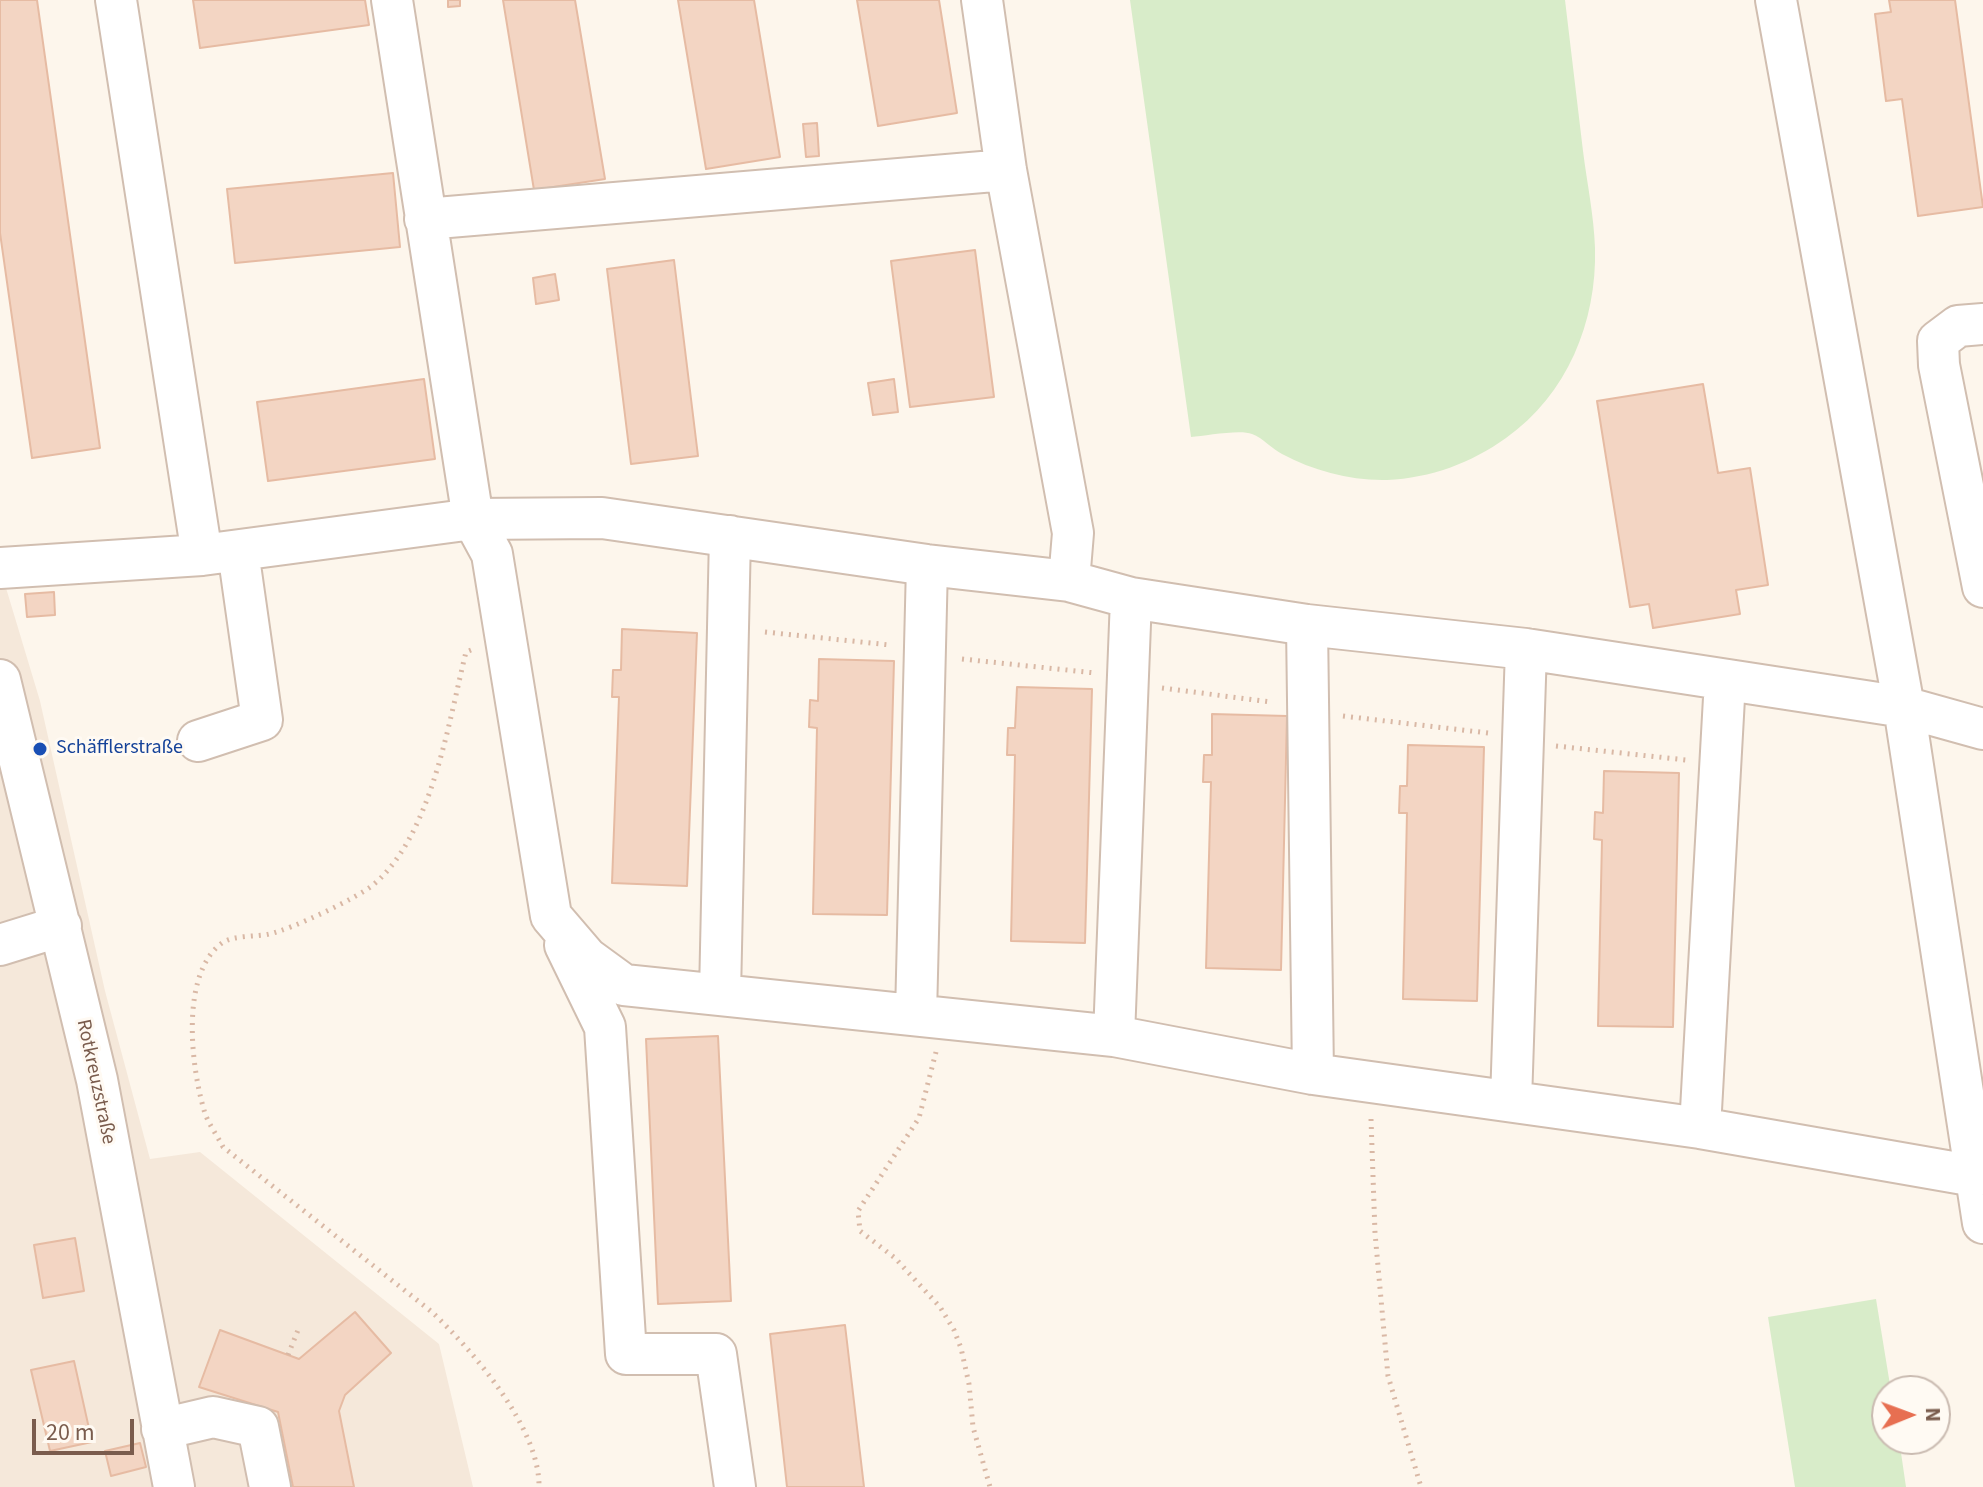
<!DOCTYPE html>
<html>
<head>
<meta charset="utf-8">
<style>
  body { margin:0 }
  #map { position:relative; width:1983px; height:1487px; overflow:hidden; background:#fdf6ec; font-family:"Source Sans 3",sans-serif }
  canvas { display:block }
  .north { position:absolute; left:1871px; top:1375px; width:80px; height:80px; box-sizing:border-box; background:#fffaf3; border:2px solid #cabbb1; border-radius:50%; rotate:89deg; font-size:22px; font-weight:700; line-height:32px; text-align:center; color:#7a5c4d }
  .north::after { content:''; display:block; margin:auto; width:28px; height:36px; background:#e76f51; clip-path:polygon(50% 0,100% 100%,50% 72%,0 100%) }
  .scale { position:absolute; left:32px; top:1419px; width:102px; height:36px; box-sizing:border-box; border:4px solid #7a5c4d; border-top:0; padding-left:10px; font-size:24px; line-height:28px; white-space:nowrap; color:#7a5c4d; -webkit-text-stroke:6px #fffaf3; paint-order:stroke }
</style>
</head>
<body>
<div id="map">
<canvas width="1983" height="1487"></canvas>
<div class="north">N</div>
<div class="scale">20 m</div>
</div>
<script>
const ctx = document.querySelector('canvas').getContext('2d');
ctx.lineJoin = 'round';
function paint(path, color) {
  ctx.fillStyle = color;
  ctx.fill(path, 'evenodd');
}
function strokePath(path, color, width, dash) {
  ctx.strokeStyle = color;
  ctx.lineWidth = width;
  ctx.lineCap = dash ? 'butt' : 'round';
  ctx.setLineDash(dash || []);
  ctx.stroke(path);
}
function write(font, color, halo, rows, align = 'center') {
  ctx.font = font + ' "Source Sans 3",sans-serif';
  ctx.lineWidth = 6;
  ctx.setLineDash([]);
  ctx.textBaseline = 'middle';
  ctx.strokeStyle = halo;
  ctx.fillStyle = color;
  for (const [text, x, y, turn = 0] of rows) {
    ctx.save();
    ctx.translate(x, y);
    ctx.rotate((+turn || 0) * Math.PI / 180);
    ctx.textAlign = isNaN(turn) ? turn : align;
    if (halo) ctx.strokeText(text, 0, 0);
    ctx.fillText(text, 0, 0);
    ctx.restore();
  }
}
paint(new Path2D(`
  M0,568L40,701L105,991L150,1159L200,1152L439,1344L473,1487H0Z`), '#f5e8da');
paint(new Path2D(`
  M1130,0H1565C1571,50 1577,101 1583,151C1587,183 1594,216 1595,248C1597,322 1567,395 1506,438C1471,463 1431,478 1387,480C1351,481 1314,471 1282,454C1272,449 1263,438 1252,434C1240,429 1205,436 1191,437Z
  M1876,1299L1891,1391H1887V1439H1899L1906,1487H1795L1768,1317Z`), '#d8ecc9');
const building = new Path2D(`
  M0,0H37L100,448L32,458L0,233Z
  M193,0H365L369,25L200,48Z
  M448,0H460V6L448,7Z
  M503,0H575L605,179L534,190Z
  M678,0H754L780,157L706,169Z
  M857,0H939L957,113L878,126Z
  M1889,0H1955L1983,207L1918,216L1902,99L1886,101L1875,14L1891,12Z
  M817,123L819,156L806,157L803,124Z
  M393,173L400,247L235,263L227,189Z
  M975,250L994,397L910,407L891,261Z
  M674,260L698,456L631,464L607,269Z
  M555,274L559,300L536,304L533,278Z
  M424,379L435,459L268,481L257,402Z
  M894,379L898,412L873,415L868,383Z
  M1703,384L1718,473L1750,468L1768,585L1736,590L1740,614L1653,628L1649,604L1630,607L1597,401Z
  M54,592L55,615L27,617L25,594Z
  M622,629L697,633L687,886L612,883L619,697H612L613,670H621Z
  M819,659L894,661L887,915L813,914L817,728L809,727L810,700L818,701Z
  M1017,687L1092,689L1085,943L1011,941L1015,755H1007L1008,728H1015Z
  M1212,714L1287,716L1281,970L1206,968L1211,782H1203L1204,755H1212Z
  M1408,745L1484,747L1477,1001L1403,999L1407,813H1399L1400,786H1407Z
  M1604,771L1679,773L1673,1027L1598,1026L1602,840L1594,839L1595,812L1603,813Z
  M718,1036L731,1301L658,1304L646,1039Z
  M75,1238L84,1291L43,1298L34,1245Z
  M355,1312L391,1353L345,1395L339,1411L354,1487H293L278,1412L199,1387L220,1330L299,1359Z
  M845,1325L864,1487H787L770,1334Z
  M74,1361L92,1442L50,1451L31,1370Z
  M140,1443L146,1467L111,1476L105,1451Z`);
paint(building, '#f3d5c3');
strokePath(building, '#e6bba3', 2);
const minor = new Path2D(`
  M116,0L202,555
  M392,0L473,519L602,518L927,565L1069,581
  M982,0L1006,170L1073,533L1069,581L1131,598L1307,625L1526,649L1904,707L1983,729
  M1776,0L1904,707L1983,1223
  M425,219L1006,170
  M1983,324L1958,326L1938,341L1939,365L1983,587
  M0,568L202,555L473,519L492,554L551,916L587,958L624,985L1114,1036L1313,1074L1700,1128L1975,1176
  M1307,625L1313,1074
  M0,680L97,1080L174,1487
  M198,741L262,720L238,551
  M0,945L61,926
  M565,945L605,1027L626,1354H716L735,1487
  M720,994L730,536
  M916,1015L927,565
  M1114,1036L1131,598
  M1511,1101L1526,649
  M1700,1128L1725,680
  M162,1429L213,1417L258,1427L270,1487`);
strokePath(minor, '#d1beb0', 44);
strokePath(new Path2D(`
  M765,632L890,645
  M471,650L466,652C448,724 432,835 373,885C357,898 290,930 269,934C256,937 233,935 222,943C180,974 191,1066 204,1110C207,1122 217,1135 223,1147L432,1312C473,1351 540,1428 539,1487
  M962,659L1095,673
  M1162,688L1271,702
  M1343,716L1488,733
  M1556,746L1686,760
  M936,1052L919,1118L858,1211L860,1231L895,1258L940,1307L954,1330L961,1348L969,1384L973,1427L990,1487
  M1371,1119L1375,1233L1388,1376L1421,1487
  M288,1355L298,1330`), '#d9b8a5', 5, [2, 6]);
strokePath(minor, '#fff', 40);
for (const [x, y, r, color] of [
  [40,749,8,"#1a4fb4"]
]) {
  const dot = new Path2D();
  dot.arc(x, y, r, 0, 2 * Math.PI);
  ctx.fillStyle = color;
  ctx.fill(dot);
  strokePath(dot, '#fffaf3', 3);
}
write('20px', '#164399', '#fffaf3', [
  ["Schäfflerstraße",56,749]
], 'left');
write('20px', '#7a5c4d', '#fffaf3', [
  ["Rotkreuzstraße",95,1082,78]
]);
</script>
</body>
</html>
